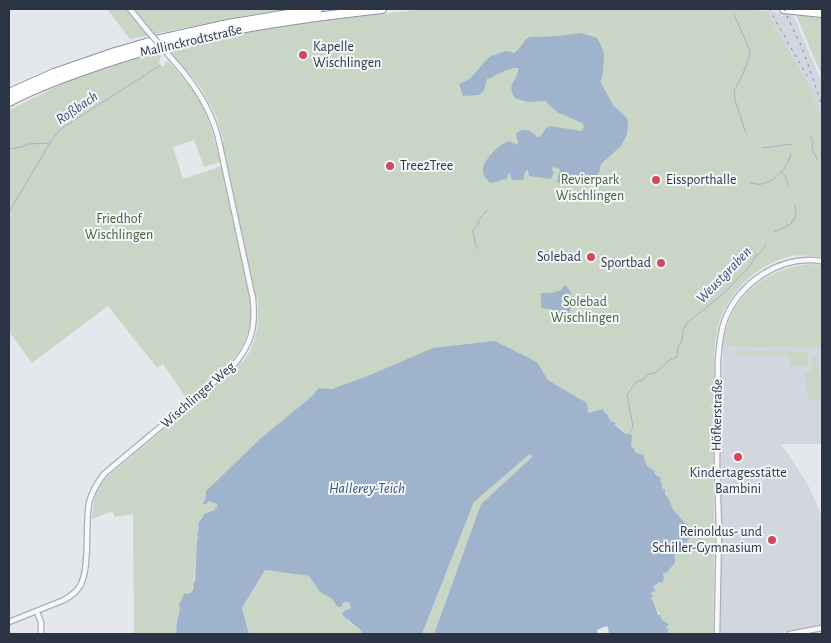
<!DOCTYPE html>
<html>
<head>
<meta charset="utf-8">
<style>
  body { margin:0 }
  #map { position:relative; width:831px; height:643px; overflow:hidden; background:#e4e7ec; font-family:"Alegreya Sans",sans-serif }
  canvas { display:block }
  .frame { position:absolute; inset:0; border:10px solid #2b3445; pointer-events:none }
</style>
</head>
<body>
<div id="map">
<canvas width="831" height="643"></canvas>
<div class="frame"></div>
</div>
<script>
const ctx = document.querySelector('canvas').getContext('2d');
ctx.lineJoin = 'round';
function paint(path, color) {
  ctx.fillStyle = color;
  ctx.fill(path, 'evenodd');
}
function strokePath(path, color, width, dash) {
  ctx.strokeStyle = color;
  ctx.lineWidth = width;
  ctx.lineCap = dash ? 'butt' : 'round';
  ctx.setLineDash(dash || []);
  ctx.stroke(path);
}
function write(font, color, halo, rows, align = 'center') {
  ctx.font = font + ' "Alegreya Sans",sans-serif';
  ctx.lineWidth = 4;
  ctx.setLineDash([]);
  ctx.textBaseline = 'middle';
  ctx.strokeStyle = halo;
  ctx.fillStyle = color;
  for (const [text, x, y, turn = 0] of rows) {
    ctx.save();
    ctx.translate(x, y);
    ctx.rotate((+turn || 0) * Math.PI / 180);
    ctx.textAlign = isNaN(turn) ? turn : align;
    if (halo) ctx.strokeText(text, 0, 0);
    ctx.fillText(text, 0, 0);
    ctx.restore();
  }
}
paint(new Path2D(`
  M767,11L793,14L819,76L822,75V117L816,102L770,20Z
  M723,346L758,348L791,347L804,349L819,346L822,350V444H781L795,464L808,485L822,516V625L775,634H720L721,504L720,465Z`), '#d2d6de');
paint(new Path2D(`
  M107,9H287L243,16L130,39Z
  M426,9H739L767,11C774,28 785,43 794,60C805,78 815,97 822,117V257C812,256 798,254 788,257C757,265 731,290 720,320C712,344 714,370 714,395C713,436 713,477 714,518L715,522L713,634H670L667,633L668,631L666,628L669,624L662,620L651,599V596H654L651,594V593L655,592L653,587L659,582L661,583L664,580L663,572H665L675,563L674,556L677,552H681L680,548L685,545L690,535L687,534L688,524C683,522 676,515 674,510C672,507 671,502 669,499C665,492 660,486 660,477L657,476L653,469H650L644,461L643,455C639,454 634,453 634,448C629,444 629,438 625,433C620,426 610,424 608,415L606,414L604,410L588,413L581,399L548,380L537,362L370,375L332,389H319L311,397L261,438L206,491V497L202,505L206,504L209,501L218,504L215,510L206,514L198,523L199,531L197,533L198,539L194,578V587L192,592L183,598L179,604C182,616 170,623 180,634H134L133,514L115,517L112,511L92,519C94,499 94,492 108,476L222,381L243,361L251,350L257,331L258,315V299L250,300C256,353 222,369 187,399L163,364L157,368L108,306L32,363L9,332V110L68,81V80L111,65L159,51L161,55L159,64L164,67L165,63L168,61C177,71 186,81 194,92C208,113 214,137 220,162L204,167L194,140L173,147L183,179L222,166L225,186L230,190L220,145L224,141L216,116L200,86L171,53L170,49L184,44L276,26Z
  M796,15L822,18V74H821Z
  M809,264L822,265V350L819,346L804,349L790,347L758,348L723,346C728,299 763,269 809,264Z
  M736,351L808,352V367L790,366V356L736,355Z
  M813,356L816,358C820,372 822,386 822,401H811C805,394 805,380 805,371H811L812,357Z
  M530,454L532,457L481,504L434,634H422L474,502Z
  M265,570L309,576L320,592L332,599L337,606L349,602L351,606L349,609L345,610L342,612L350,623L361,630L363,634H249L242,608Z`), '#c9d6c5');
paint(new Path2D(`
  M581,33L597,38C605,52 605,53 603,69C603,75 603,77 600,81L613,105L626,117L628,121L627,134L621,146L601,164L599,173L593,181L589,183L577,184L565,186L557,182L560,169L553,167L552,170L554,172L551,179L529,176L528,170H526L523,180H512L510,173L508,174L507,179C501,179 495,184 489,182C486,178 483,176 483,171C482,161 499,144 509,141L517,145L518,143L516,134C523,126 532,131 537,137H540L546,128L551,126L581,131L583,129L584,126L582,123L557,112L545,101L528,102L515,98C505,83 519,81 518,68C505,68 499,75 487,79L484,90L479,95L465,96H463L459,84L471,78L485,61L491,56L506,51L514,53L517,51L526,39L530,37L557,36Z
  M565,285C575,293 575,311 564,317C558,310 550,309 541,308V293H551L562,290V288Z
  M495,341L537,362L548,380L587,403L588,413L603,409L606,414L608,415C609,420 612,423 618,423L614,424L626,434L632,435L631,446L634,448C634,453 639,454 644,455C644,462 647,468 654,470C655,474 655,475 660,477L661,480L660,481L662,484V488L665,490V494C671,499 671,508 676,513C679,517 681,518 684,522L688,524L687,534L690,535C690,540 684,545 680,548L682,552L678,551C672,555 676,559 675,563L666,573L663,572L664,579L662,583L659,582L653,587L656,591L651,593V594L654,596L651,597V599L653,601L658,615H660L662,620L669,624L666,628L669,630L667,633L670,634H609L608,627L606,626L597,630L598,634H434L481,504L532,457L530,454L474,502L422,634H363C361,627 352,626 348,619H346L342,613L345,610L349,609L351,608L349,602L343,603L342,606L339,607L337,606L332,599L320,592L309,576L265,570L242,608L249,634H180L176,632L177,630C174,621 182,613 179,604L185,593L188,594L192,592L194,587L193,585L195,580L197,542L198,539L197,533L199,530L198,523L203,517L204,514L215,510V508L217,507V504L209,501L206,504L202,505L206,497V491L261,438L311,397L319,388L332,389L370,375L433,348Z`), '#9fb4cc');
strokePath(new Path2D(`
  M734,14L750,51V55L742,76L734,91L735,100L746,133
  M810,136L813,142L812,148L817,160
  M763,148L792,144
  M9,149L21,147L29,144L50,143
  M782,172L785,176L789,187
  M750,183C754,183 758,185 762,184C776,181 788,167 791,154
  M9,212L50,143L57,133L64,127L159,66
  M484,214L487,210
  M774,232L791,224L792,221H794L796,213L795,205
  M478,249L475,243L473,230L479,224L478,220L482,216
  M629,434L633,427L627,395L636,382L642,380L649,374L655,373L670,360L677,357L678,347L682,340L683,330L687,323L724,293L749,267L756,255L759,254L766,245`), '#9fb4cc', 1);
const minor = new Path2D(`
  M130,9L147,30
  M37,612L41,622V634
  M9,622L64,600C71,596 78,591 81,584C90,565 85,526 89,503C92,491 97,483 104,474L232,367C251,345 256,329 253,299L218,137C211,110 197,88 179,67
  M717,634L719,529L717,467L718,360C719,347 720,334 724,322C739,282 780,255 822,261
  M790,634L822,628`);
const trunk = new Path2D(`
  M784,9L822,13
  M9,93L54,73L115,52L156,40L228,24L318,9
  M9,102C33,89 60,79 86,70C181,35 282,20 382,9`);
strokePath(minor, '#a9aeb7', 7);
strokePath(trunk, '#8b94a3', 10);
strokePath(minor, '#f7f8fa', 4.5);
strokePath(trunk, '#fff', 8);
strokePath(new Path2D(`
  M769,9L807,76
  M784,9L803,50L822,105`), '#7d8696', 1, [2.5, 5]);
const minorBridge = new Path2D(`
  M147,30L179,67`);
strokePath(minorBridge, '#a9aeb7', 7, []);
strokePath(minorBridge, '#f7f8fa', 4.5);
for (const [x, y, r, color] of [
  [303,55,5,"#d1495b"],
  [390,166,5,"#d1495b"],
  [656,180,5,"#d1495b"],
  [591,257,5,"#d1495b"],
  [661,263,5,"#d1495b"],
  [738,457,5,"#d1495b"],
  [772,540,5,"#d1495b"]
]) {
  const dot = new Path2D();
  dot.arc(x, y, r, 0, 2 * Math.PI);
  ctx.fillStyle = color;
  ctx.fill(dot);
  strokePath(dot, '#f4f6f9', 2);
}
write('14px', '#2b3445', '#f4f6f9', [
  ["Mallinckrodtstraße",191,41,-13],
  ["Wischlinger Weg",198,395,-41],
  ["Höfkerstraße",717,415,-89]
]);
write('14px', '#2b3445', '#f4f6f9', [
  ["Kapelle",313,47],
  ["Wischlingen",313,63],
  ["Tree2Tree",400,166],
  ["Eissporthalle",666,180],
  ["Solebad",581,257,"right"],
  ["Sportbad",651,263,"right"],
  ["Kindertagesstätte",738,473,"center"],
  ["Bambini",738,489,"center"],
  ["Reinoldus- und",762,532,"right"],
  ["Schiller-Gymnasium",762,548,"right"]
], 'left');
write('14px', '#3f6138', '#f4f6f9', [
  ["Revierpark",590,180],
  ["Wischlingen",590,196],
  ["Friedhof",119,219],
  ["Wischlingen",119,235],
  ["Solebad",585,302],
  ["Wischlingen",585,318]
]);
write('italic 15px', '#34527a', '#f4f6f9', [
  ["Roßbach",77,108,-34],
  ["Weustgraben",724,275,-46],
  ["Hallerey-Teich",367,488]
]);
</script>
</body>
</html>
